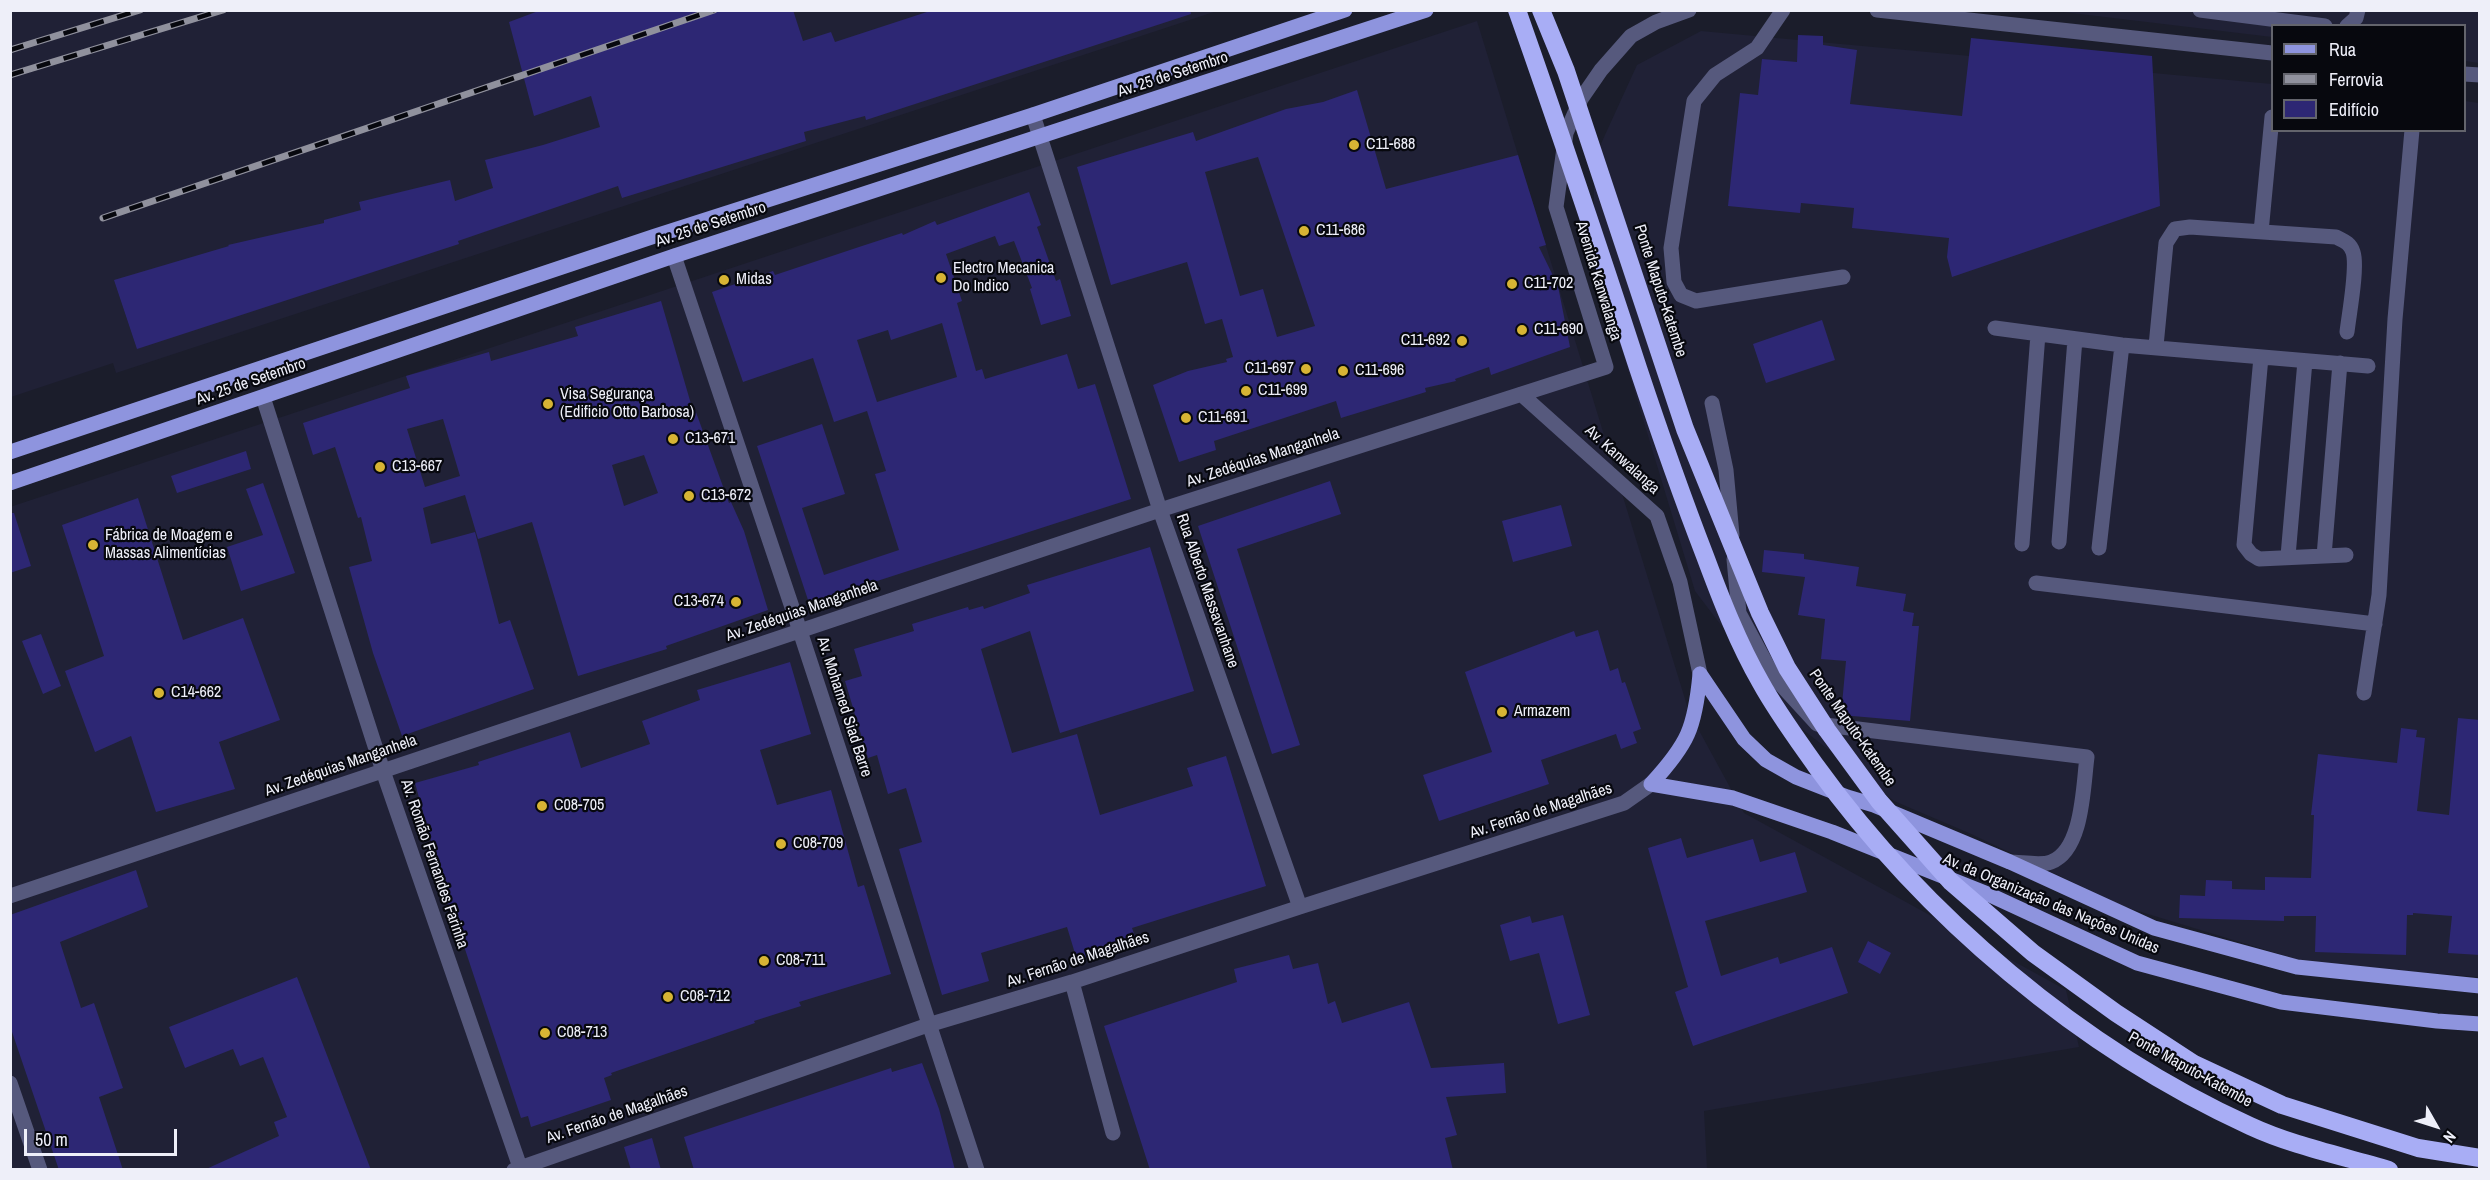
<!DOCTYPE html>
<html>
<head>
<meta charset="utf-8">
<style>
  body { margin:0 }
  #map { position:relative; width:2490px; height:1180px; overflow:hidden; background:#1b1d2b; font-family:"Archivo Narrow",sans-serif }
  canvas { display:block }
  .frame { position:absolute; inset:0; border:12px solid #eeeff9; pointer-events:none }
  .legend { position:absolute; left:2271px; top:24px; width:195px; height:108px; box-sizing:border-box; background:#07080e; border:2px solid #63646c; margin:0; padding:8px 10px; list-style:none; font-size:18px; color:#eeeff9 }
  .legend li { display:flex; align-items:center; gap:12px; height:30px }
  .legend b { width:30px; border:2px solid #63646c }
  .north { position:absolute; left:2406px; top:1096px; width:60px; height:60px; -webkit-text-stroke:4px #07080e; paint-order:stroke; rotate:129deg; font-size:16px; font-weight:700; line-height:24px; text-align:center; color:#eeeff9 }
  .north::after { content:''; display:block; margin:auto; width:21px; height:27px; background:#eeeff9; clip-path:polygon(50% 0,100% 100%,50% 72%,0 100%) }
  .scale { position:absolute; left:24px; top:1129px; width:153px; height:27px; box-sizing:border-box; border:3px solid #eeeff9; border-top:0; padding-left:8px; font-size:18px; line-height:21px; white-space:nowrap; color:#eeeff9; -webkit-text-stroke:4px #07080e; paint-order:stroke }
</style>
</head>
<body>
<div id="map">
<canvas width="2490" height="1180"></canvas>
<div class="frame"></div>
<ul class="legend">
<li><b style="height:8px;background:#8e94de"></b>Rua</li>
<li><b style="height:8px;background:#90919d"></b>Ferrovia</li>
<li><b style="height:16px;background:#2d2774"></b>Edifício</li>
</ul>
<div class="north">N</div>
<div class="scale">50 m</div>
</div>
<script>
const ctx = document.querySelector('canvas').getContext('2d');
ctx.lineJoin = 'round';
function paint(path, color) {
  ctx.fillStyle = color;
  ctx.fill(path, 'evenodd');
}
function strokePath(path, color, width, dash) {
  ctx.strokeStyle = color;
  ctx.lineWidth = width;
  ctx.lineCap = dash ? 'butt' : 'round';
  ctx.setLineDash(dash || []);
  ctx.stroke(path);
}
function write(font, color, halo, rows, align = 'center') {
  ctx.font = font + ' "Archivo Narrow",sans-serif';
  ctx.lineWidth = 4.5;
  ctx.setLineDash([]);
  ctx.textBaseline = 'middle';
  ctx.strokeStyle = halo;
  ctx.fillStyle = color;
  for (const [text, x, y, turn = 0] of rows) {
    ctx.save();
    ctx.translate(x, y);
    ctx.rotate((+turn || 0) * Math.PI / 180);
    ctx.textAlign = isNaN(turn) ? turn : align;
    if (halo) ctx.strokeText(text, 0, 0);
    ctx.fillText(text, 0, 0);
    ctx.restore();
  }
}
paint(new Path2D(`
  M10,11H1217L116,373L113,363L11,397Z
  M2055,11H2479V63L2465,61L2464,26H2272V37Z
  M1477,21L1689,712L1744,813L2066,990L2079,1047L1704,1111L1707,1169H11L10,507Z
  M1701,31L2272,84V130H2464L2465,101L2479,103V977L2312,964L2125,907L1969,833L1894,801L1797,725L1695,591L1594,257V159L1637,65Z`), '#202136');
paint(new Path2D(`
  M541,10H793L803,41L831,32L835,42L933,10H1190L1191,14L866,120L865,116L804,132L806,141L622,198L618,186L458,241L459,244L137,349L114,280L229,246L228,245L324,223V220L361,210L359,202L450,180L455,201L493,188L485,160L543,145L600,127L591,96L534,116L509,22Z
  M1798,35L1823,36V45L1857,50L1850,104L1962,116L1971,38L2152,56L2160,206L1952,277L1947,257L1949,238L1852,228L1854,208L1801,203L1800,213L1728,206L1740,93L1758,95L1762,59L1797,62Z
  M1357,90L1386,189L1518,155L1546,245L1539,247L1558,286L1570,347L1491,375L1489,367L1455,379L1456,381L1425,388L1426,392L1341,418L1336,401L1214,441L1216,450L1179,462L1153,385L1188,371L1227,362L1226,359L1233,357L1222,319L1205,324L1187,262L1111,285L1077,167L1193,132L1196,141L1286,109L1323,102ZM1258,157L1315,326L1277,337L1263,289L1240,296L1205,172Z
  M1029,192L1041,225L1037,227L1056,281L1060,279L1071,316L1041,325L1030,289L1032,288L1014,241L999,246L995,236L946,254L962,301L957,303L976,371L982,369L985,379L1067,354L1078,389L1095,384L1131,499L809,603L757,446L822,424L845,494L802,508L824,575L899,550L875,474L886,471L867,411L834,422L813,358L743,382L712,292L773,271L775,275L862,246L902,233L903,235L935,221L937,225ZM942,323L957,377L877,402L857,340L888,330L891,340Z
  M661,301L691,404H693L729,503L731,502L744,531L768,610L666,646L667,649L578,676L532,522L478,539L465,495L423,508L431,544L475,532L499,624L510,620L534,689L402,736L373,653L349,567L372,561L361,517L358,518L335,447L313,455L303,423L410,388L406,376L489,352L491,361L578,336L575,327ZM443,419L460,476L425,487L407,429ZM644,455L658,493L624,506L612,465Z
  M1822,320L1835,360L1766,383L1753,344Z
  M246,451L251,469L177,493L171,476Z
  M1330,481L1341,514L1237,549L1300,745L1272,754L1198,526Z
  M263,483L295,573L241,591L227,547L263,535L246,489Z
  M138,498L183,640L243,618L280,720L219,742L235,789L156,812L131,736L95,752L65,671L104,656L62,525Z
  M1561,505L1572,546L1513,562L1502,521Z
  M10,513H14L31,566L10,573Z
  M1150,547L1194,691L1060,733L1030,631L981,649L1012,753L1077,734L1100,815L1193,786L1187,768L1226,756L1266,886L1132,928L1137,942L1077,960L1067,927L981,953L989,981L942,995L899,849L922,842L906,788L888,794L877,755L868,758L845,681L862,676L854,649L914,631L912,624L968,607L969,610L983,606L984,609L1030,593L1027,585Z
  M1764,550L1804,554V559L1859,567L1856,586L1906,594L1903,611L1914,613L1912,626H1919L1910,721L1841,715L1846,661L1821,659L1825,619L1798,615L1805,577L1762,572Z
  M1598,630L1610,671L1618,668L1622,683L1625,682L1641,729L1633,732L1637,743L1621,749L1616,734L1541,760L1549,784L1439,821L1423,775L1492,752L1465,672L1574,631L1576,637Z
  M41,634L61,686L43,694L22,641Z
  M790,662L811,734L760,750L777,805L831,790L858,887L864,885L891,974L799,1002L801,1006L754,1021L755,1023L611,1073L612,1075L604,1078L611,1100L531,1127L528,1116L521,1118L453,913L451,914L415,783L479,765L478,762L570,732L581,768L650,744L642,721L700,700L697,690Z
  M2458,718L2480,720V955L2448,953L2452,916L2413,913V915H2407L2406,955L2315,952L2316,916H2284V921L2179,918L2180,895L2205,896L2206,880L2232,881V889L2265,890V877L2311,878L2314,815H2311L2318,754L2397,763L2401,728L2417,730L2416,737L2425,738L2417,811L2449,815Z
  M1681,838L1687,858L1753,839L1760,862L1795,852L1807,892L1705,921L1721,976L1778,957L1780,964L1832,947L1848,993L1693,1046L1675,992L1688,987L1648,848Z
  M136,870L148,907L60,942L81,1008L94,1003L123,1088L99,1097L123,1170H59L10,1026V915Z
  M1563,915L1590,1015L1558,1024L1539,953L1510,961L1500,925L1530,916L1532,923Z
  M1868,941L1891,953L1880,974L1858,962Z
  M1289,955L1293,969L1318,963L1328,1004L1335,1001L1342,1023L1409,1002L1431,1068L1504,1063L1506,1093L1446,1097L1457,1135L1445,1138L1453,1170H1150L1104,1026L1237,982L1234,969Z
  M297,977L371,1170H204L279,1136L274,1122L287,1117L263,1057L240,1066L233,1049L185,1068L169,1027Z
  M922,1063L939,1109L955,1170H694L684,1137L891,1068L892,1072Z
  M652,1138L661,1170H631L624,1147Z`), '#2d2774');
strokePath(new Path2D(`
  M1783,10L1757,48L1715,75L1694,101L1671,248L1674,282L1681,295L1696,301L1843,277
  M1877,10L2272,53
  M2200,10L2325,26
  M2347,26L2356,18L2358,10
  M2464,74L2480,75
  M1033,115L1160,510L1300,907
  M2261,232L2272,117
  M674,256L800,631L977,1170
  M1995,328L2122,345L2368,366
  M2156,346L2166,243L2175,229L2190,227L2336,237C2344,241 2350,243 2353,252C2358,267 2349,314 2347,332
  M2261,357L2244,545L2251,554L2259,559L2346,555
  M1521,394L1657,516L1680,582L1700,674
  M263,397L383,771L521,1170
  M1712,403L1726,470L1732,535
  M2059,542L2075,339
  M2022,544L2038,334
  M2099,548L2122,345
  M2288,556L2305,361
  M2324,556L2340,363
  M1734,559L1739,613L1773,676L1817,724L2087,757C2083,787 2083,850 2051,862C2041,866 2021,862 2010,862
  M2036,583L2375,624
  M2364,693L2379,595L2395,319L2412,130
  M10,896L1160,510L1606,367L1556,207L1566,133L1581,99L1601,70L1631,36L1656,22L1689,10
  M1072,982L1113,1133
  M10,1083L40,1170
  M514,1170L928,1025L1072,982L1300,907L1624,803L1651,784`), '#56597d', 15);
strokePath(new Path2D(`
  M10,452L655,236L1033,115L1345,10
  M10,483L674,256L1426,10
  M1700,674L1744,739L1766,760L1796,777L1847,797L1874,805L2010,862L2154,928L2297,967L2480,986
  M1651,784L1733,798L1832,832L1990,895L2137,963L2281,1002L2437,1021L2480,1024
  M1651,784C1688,744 1695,728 1700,674`), '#8e94de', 15);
const rail = new Path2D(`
  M10,50L140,10
  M10,75L223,10
  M103,218L714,10`);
strokePath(rail, '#90919d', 7);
strokePath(rail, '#07080e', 4.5, [14]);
strokePath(new Path2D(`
  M1517,10C1559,129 1599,248 1638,368C1659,431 1681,494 1705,556C1721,599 1738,643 1761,683C1777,712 1797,739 1816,766C1924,916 2081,1049 2250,1126C2293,1146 2343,1156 2389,1170
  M1541,10L1566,71L1685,429L1760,613L1787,668L1827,730L1879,801L1951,882L2033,953L2116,1013L2194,1064L2282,1105L2418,1148L2480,1158`), '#a8adf5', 18);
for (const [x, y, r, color] of [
  [1354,145,6,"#d7b434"],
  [1304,231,6,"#d7b434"],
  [941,278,6,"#d7b434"],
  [724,280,6,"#d7b434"],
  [1512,284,6,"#d7b434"],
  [1522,330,6,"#d7b434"],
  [1462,341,6,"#d7b434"],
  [1306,369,6,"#d7b434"],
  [1343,371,6,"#d7b434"],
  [1246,391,6,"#d7b434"],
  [548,404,6,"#d7b434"],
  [1186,418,6,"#d7b434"],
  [673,439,6,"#d7b434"],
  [380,467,6,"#d7b434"],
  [689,496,6,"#d7b434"],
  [93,545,6,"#d7b434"],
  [736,602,6,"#d7b434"],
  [159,693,6,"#d7b434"],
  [1502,712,6,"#d7b434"],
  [542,806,6,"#d7b434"],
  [781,844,6,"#d7b434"],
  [764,961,6,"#d7b434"],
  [668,997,6,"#d7b434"],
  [545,1033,6,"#d7b434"]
]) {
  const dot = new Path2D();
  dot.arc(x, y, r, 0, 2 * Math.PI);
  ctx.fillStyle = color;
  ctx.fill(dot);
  strokePath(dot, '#07080e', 2);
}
write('16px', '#eeeff9', '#07080e', [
  ["Av. 25 de Setembro",1173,75,-18],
  ["Av. 25 de Setembro",711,225,-18],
  ["Avenida Kanwalanga",1598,281,73],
  ["Ponte Maputo-Katembe",1660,291,72],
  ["Av. 25 de Setembro",251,382,-19],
  ["Av. Zedéquias Manganhela",1263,458,-18],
  ["Av. Kanwalanga",1622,460,42],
  ["Rua Alberto Massavanhane",1207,591,71],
  ["Av. Zedéquias Manganhela",802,611,-19],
  ["Av. Mohamed Siad Barre",844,707,72],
  ["Ponte Maputo-Katembe",1852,728,55],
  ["Av. Zedéquias Manganhela",341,766,-19],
  ["Av. Fernão de Magalhães",1541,811,-18],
  ["Av. Romão Fernandes Farinha",434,864,71],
  ["Av. da Organização das Nações Unidas",2051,904,23],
  ["Av. Fernão de Magalhães",1078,960,-18],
  ["Ponte Maputo-Katembe",2190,1070,29],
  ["Av. Fernão de Magalhães",617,1115,-19]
]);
write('16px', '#eeeff9', '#07080e', [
  ["C11-688",1366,145],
  ["C11-686",1316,231],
  ["Electro Mecanica",953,269],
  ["Do Indico",953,287],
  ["Midas",736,280],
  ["C11-702",1524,284],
  ["C11-690",1534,330],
  ["C11-692",1450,341,"right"],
  ["C11-697",1294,369,"right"],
  ["C11-696",1355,371],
  ["C11-699",1258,391],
  ["Visa Segurança",560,395],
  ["(Edificio Otto Barbosa)",560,413],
  ["C11-691",1198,418],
  ["C13-671",685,439],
  ["C13-667",392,467],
  ["C13-672",701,496],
  ["Fábrica de Moagem e",105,536],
  ["Massas Alimentícias",105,554],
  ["C13-674",724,602,"right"],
  ["C14-662",171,693],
  ["Armazem",1514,712],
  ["C08-705",554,806],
  ["C08-709",793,844],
  ["C08-711",776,961],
  ["C08-712",680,997],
  ["C08-713",557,1033]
], 'left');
</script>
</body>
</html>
